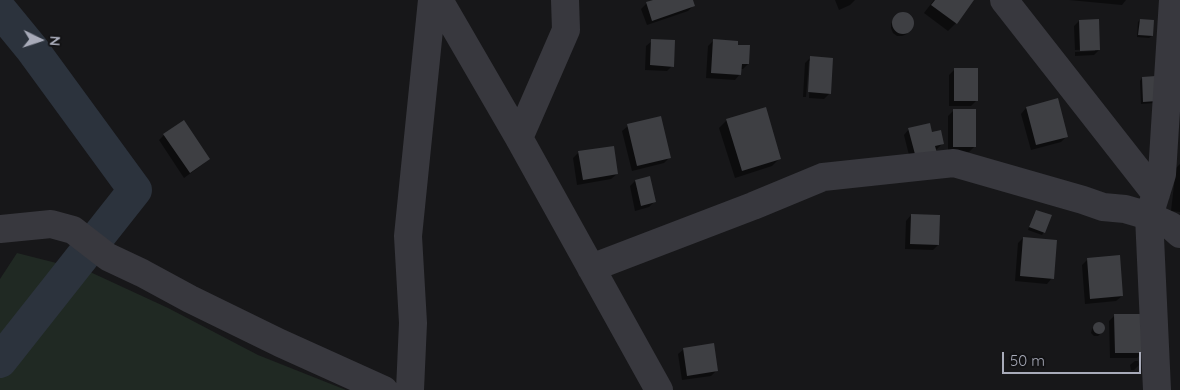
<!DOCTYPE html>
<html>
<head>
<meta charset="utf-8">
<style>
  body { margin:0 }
  #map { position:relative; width:1180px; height:390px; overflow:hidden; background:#171719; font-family:Quicksand,sans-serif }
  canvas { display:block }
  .north { position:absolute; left:15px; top:15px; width:50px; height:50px; -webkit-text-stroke:4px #121214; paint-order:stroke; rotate:94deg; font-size:14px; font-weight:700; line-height:20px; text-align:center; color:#a8abb9 }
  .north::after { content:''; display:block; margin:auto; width:18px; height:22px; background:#a8abb9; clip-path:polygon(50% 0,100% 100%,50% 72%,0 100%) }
  .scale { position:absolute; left:1002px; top:352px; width:139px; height:22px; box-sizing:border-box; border:2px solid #a8abb9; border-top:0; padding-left:6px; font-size:15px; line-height:18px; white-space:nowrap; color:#a8abb9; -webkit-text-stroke:4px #121214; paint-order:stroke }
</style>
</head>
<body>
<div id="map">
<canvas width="1180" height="390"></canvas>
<div class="north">N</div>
<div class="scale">50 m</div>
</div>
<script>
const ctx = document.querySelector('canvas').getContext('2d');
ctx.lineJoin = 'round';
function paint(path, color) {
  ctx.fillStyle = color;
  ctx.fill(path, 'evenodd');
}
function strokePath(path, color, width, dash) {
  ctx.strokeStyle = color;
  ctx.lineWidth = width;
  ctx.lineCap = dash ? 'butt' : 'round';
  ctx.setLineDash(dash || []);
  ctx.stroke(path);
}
paint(new Path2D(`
  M17,253L88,271L168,308L258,355L346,390H0V279Z`), '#202923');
paint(new Path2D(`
  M657,0H691L693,6L688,11L647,25L641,9L647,3Z
  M835,0H855L850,5L839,10Z
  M934,0H973L956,23L948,31L924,13Z
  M1069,0H1126L1122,5Z
  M902,14H906L910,17L913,21L912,26L907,34L902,36H897L893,33L891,28V24L897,16Z
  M1140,20L1152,36L1149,38L1137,37L1138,22Z
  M1079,21L1099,50L1094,55L1075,56V52L1095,51V49L1075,50L1074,26Z
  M652,41L672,66L667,71L645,70L646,46Z
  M713,41L736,46L748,64L743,69H740V74L735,80L706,78L708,46Z
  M811,57L830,93L824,99L809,98L811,61H809L806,97H803L805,63Z
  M955,69L977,100L971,106H949V75Z
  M1142,78H1155L1154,103L1141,104L1140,81Z
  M1026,108L1067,136L1061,142L1031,150L1021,114Z
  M954,110L975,146L969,152L948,151V116Z
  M727,120L780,158L772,166L735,178L719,128Z
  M628,126L669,158L664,163L632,171L622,131Z
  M909,129L931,133L943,143L937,149L911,163L904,135Z
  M164,135L208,159L203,164L184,178L159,140Z
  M579,152L617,174L611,179L577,185L573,158Z
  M1180,164V212L1171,211L1176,168Z
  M635,181L654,202L649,207L635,211L630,186Z
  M1036,211L1044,232L1042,235L1028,230L1034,214Z
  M911,215L938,245L933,250L905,249L906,221Z
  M1023,238L1052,278L1047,284L1015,281L1018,243Z
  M1088,259L1122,296L1116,301L1085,304L1082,265Z
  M1114,316L1143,352L1137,358H1110L1109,321Z
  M1098,323H1102L1104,326V330L1098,336H1094L1091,333L1092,329Z
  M684,349L717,370L711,376L682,380L678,354Z
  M1135,361H1138L1139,365L1134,370H1131L1130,365Z`), '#0007');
strokePath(new Path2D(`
  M0,10L32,49L135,190L0,361`), '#2c333d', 34);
paint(new Path2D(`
  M653,0H693L695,6L652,21L646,2Z
  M935,0H974L957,24L931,5Z
  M892 23a11 11 0 1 1 22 0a11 11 0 1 1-22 0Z
  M1099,19L1100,50L1080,51L1079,20Z
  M1140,19L1154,20L1153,36L1138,35Z
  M651,39L675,40L674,67L650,65Z
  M713,39L738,41V45H750L749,64H742L741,75L711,73Z
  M810,56L833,58L831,94L808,92Z
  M954,68H978V101H954Z
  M1156,76L1157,101L1143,102L1142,77Z
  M1058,98L1068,137L1036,145L1026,107Z
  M766,107L781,159L742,171L726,119Z
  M953,109H976V147H953Z
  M661,116L671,158L637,166L627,124Z
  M184,120L210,159L190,173L163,134Z
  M930,123L932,132L941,130L944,144L935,146L937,153L916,158L908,128Z
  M614,146L618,174L583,180L578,151Z
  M650,176L656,202L641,206L635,180Z
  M1036,210L1052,215L1045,233L1029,227Z
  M911,214L940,215L939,245L910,244Z
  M1023,237L1057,240L1054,279L1020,276Z
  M1120,255L1123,296L1090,299L1087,258Z
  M1114,314H1143L1144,353H1115Z
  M1093 328a6 6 0 1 1 12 0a6 6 0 1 1-12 0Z
  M714,343L718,371L687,376L683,348Z`), '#3e3f43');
strokePath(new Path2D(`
  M439,0L519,138L659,390
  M1004,0L1156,194
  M1173,0L1162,174L1149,216L1171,226L1180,234
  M519,138L566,30L565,0
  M0,229L51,224L73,230L108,257L142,273L190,299L280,343L384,390
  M591,268L753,206L823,177L954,163L1083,200L1103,207L1125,209L1149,216L1157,390
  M410,390L413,323L408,236L432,0`), '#38383e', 28);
</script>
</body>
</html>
